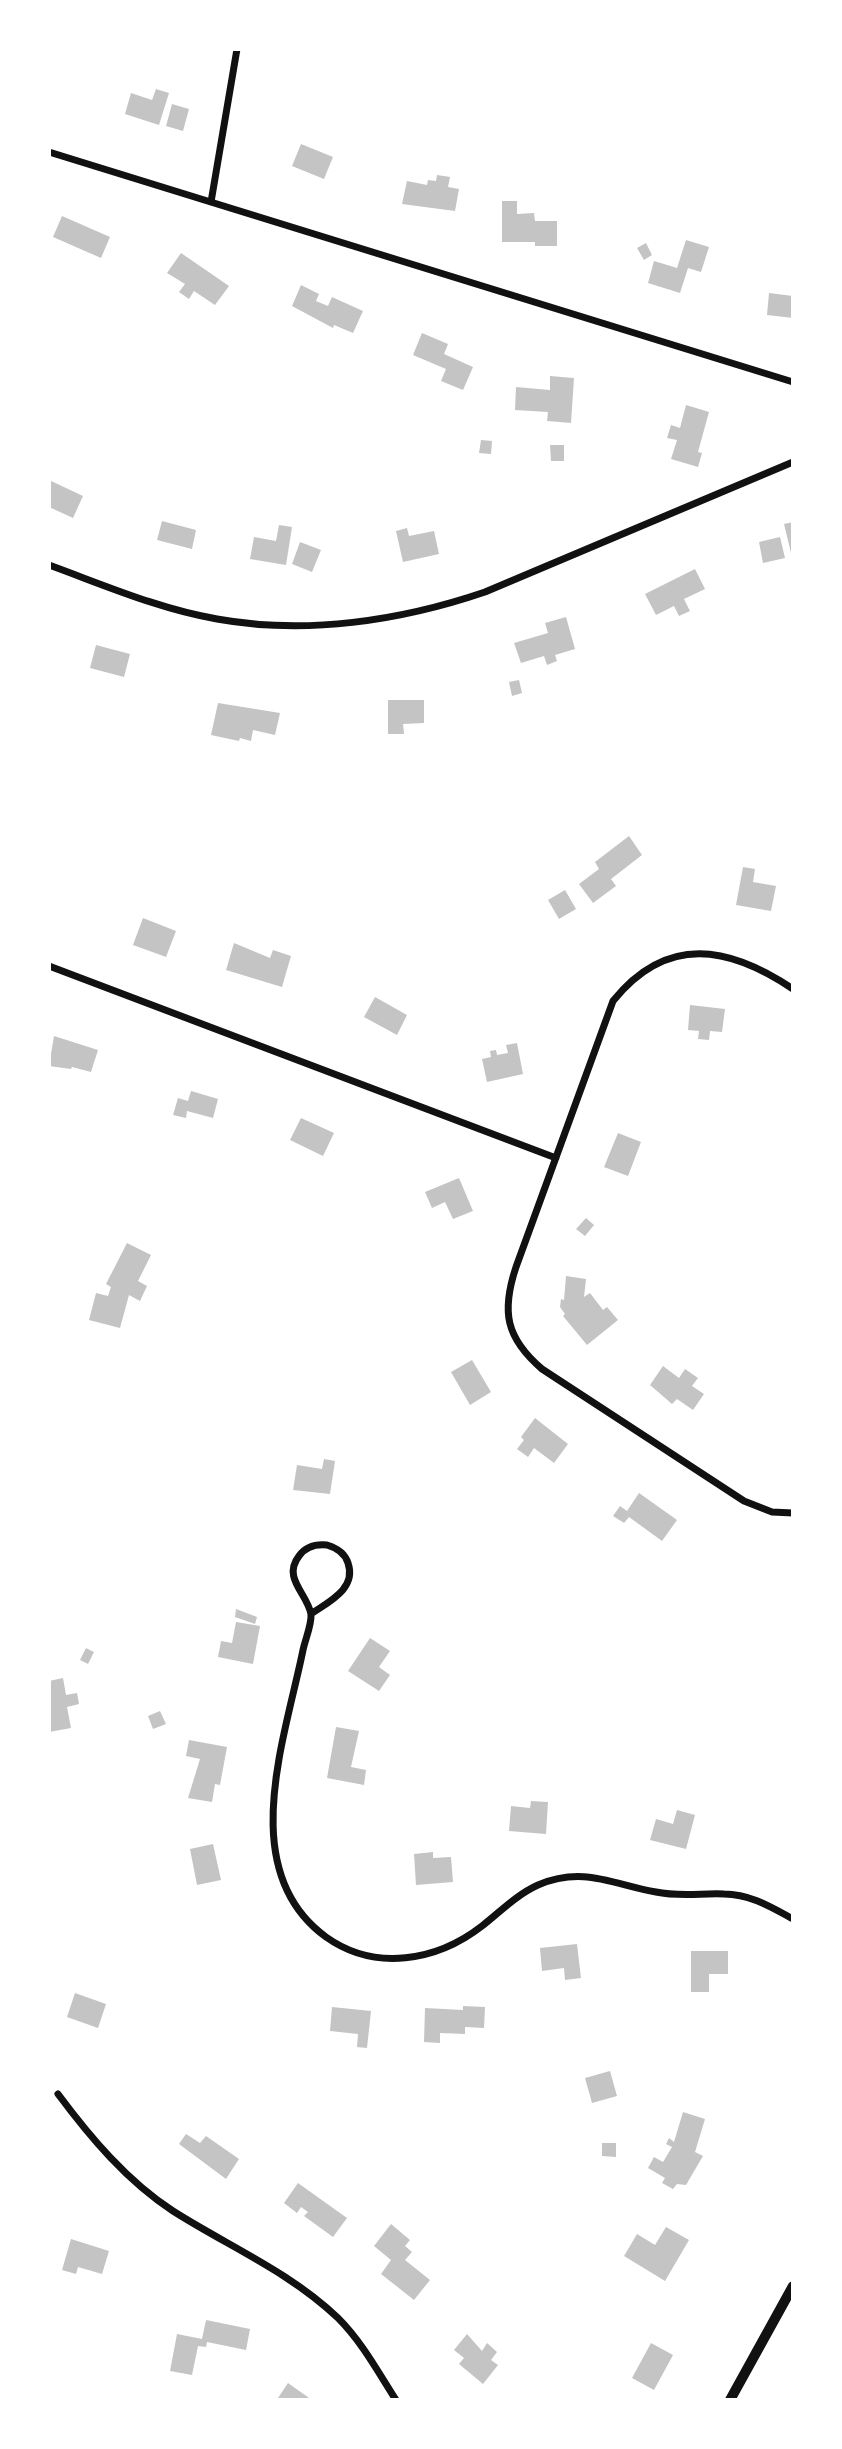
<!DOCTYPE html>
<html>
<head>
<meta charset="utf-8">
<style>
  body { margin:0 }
  #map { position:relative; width:842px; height:2449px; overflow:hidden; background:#fff; font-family:"Sofia Sans Condensed",sans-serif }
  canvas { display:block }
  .frame { position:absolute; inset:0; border:51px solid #fff; pointer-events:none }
</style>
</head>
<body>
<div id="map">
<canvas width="842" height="2449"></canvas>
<div class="frame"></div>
</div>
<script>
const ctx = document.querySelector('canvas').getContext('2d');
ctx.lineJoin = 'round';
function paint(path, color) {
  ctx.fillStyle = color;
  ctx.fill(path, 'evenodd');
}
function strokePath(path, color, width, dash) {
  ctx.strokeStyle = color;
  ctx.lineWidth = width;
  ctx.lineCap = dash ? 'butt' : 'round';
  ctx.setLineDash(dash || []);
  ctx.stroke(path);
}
paint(new Path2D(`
  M156,89L169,93L159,125L125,114L131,93L152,100Z
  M172,104L189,109L183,131L166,126Z
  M301,144L333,157L324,179L292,166Z
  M437,175L450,177L448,187L459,189L455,211L402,204L407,181L427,185L428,180L436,181Z
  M502,201H517V214L534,213L535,221H557V246H535V242H502Z
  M62,216L110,237L101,258L53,237Z
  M686,240L709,247L701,272L688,268L680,293L648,283L654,261L677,268Z
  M646,243L652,255L644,260L637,248Z
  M181,253L229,286L215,305L194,291L189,299L179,292L185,284L167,273Z
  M301,285L319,294L316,301L328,306L332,297L363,311L353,333L334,325L333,328L292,306Z
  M769,293L793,296V318L767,315Z
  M422,333L448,344L444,354L473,367L463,390L441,381L446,369L413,355Z
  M550,376L574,378L571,423L547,421L548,412L515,410L516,387L550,390Z
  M686,405L709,412L698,452L702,453L698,467L671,459L677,440L667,438L671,425L680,428Z
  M481,440L492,441L491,454L479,453Z
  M550,445H564V461H551Z
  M49,480L83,496L73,518L49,507Z
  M162,521L196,530L192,549L157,540Z
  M793,522V557H792L784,524Z
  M279,525L292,527L286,565L250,559L254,537L276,541Z
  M407,528L409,536L434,531L439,554L403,562L396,531Z
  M780,537L785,558L763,563L759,542Z
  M300,542L321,550L312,572L292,564Z
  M695,569L705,589L684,599L690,611L679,616L674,606L656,615L645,594Z
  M566,617L575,649L555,655L557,661L547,665L544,656L521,663L514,643L548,633L545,623Z
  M96,645L130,654L124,677L90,668Z
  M519,680L522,693L512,696L509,682Z
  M388,700H424V723L403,724L404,734H388Z
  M218,703L280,713L275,735L253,730L251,741L240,738L239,741L211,735Z
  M629,836L642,855L611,879L616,886L593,903L579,884L599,869L595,862Z
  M743,867L755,869L753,882L776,886L771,911L736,905Z
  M565,890L576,909L559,919L548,900Z
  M143,918L176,931L166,957L133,945Z
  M234,943L270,958L273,950L291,956L282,987L226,970Z
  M375,997L407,1015L397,1035L364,1017Z
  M690,1005L725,1009L722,1032L710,1031L709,1040L698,1039L699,1031L688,1030Z
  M54,1036L98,1050L91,1072L72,1067L71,1069L49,1066Z
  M517,1043L523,1074L487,1082L482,1059L491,1057L490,1051L496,1050L497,1055L508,1053L506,1045Z
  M191,1091L218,1099L213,1118L187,1111L186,1118L173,1115L178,1098L188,1101Z
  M301,1118L334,1133L323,1156L290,1140Z
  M618,1133L641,1142L628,1176L604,1167Z
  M459,1178L473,1211L453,1219L445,1202L432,1208L425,1192Z
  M586,1218L594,1225L585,1236L576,1229Z
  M127,1243L151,1255L138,1281L147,1286L140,1301L129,1295L120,1328L89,1320L96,1293L108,1296L111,1287L106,1284Z
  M566,1276L586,1279L584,1297L590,1293L603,1310L607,1307L618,1320L587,1345L563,1316L565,1314L560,1307L561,1299L564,1300Z
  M472,1360L491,1392L470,1405L451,1372Z
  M663,1366L679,1378L685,1369L698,1378L692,1386L704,1394L693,1410L677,1399L672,1404L650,1385Z
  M535,1418L568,1444L554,1463L534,1448L528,1457L517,1449L524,1440L521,1437Z
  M324,1459L335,1461L330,1494L293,1490L297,1465L322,1469Z
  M639,1493L677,1520L662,1541L629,1517L624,1523L613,1516L620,1506L627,1511Z
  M236,1609L257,1617L255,1624L235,1617Z
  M236,1622L260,1626L253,1664L218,1657L221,1641L232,1643Z
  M370,1638L390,1651L379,1667L390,1675L379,1691L348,1671Z
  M86,1648L94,1652L88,1664L80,1660Z
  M63,1678L66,1695L77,1693L79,1704L67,1707L71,1728L49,1732V1681Z
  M160,1711L166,1724L153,1729L148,1716Z
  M336,1727L359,1731L351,1767L366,1770L364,1785L327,1778Z
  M189,1740L227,1747L220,1785L215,1784L212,1802L188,1798L200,1759L186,1756Z
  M531,1801L548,1802L546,1834L509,1831L511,1806L530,1808Z
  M677,1810L695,1815L686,1849L650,1840L656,1819L673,1824Z
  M213,1844L221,1880L197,1885L190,1849Z
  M433,1852V1858L451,1857L453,1882L416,1885L414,1854Z
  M577,1944L581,1978L565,1980L564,1968L542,1971L540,1948Z
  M691,1951H728V1974H709V1992H691Z
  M75,1993L106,2004L98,2028L67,2017Z
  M463,2006L485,2007L484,2028L465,2027V2034L440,2033V2043L424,2042L425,2008L463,2010Z
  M332,2007L371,2011L367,2048L357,2047L358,2034L330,2031Z
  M610,2071L617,2096L592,2103L585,2078Z
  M683,2112L705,2119L695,2152L703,2156L686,2185L677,2184L673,2189L662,2183L665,2178L648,2168L654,2157L663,2162L672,2147L666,2144L669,2138L674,2142Z
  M186,2134L200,2143L206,2136L239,2159L226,2179L179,2144Z
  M602,2143H616V2157L602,2156Z
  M298,2183L347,2218L333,2237L304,2216L308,2212L301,2207L297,2213L284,2203Z
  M391,2224L410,2240L405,2246L412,2252L405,2260L430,2280L414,2300L381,2274L391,2260L374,2246Z
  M666,2227L689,2240L665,2281L624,2256L637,2234L655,2245Z
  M71,2239L109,2251L102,2274L78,2267L76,2274L62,2270Z
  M206,2320L250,2329L246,2350L207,2342L206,2347L198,2346L192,2375L170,2371L177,2334L202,2339Z
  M467,2334L482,2351L487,2343L497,2352L491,2360L498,2365L483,2384L459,2364L464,2358L454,2350Z
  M651,2343L673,2355L654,2390L632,2378Z
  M288,2383L312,2400H281L278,2398Z`), '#c4c4c4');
strokePath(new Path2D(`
  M49,152L793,382
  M211,202L237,49
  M49,565C104,585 159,609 217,619C306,635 400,621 485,592L793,462
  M49,966L556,1158
  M793,989C729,946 667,934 613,1001L516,1267C501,1312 506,1338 542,1369L744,1501L772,1512L793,1513
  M311,1614C328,1602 357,1589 348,1563C345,1553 337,1548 327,1545C316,1544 306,1546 299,1556C282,1578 307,1593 311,1614C312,1624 305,1640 303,1650C285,1739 235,1871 326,1937C375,1972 437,1961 482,1926C500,1912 516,1895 538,1885C583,1866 612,1884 656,1892C679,1897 702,1893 724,1894C750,1894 771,1907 793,1919
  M58,2094C90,2137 127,2181 173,2211C228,2246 290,2272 338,2318C362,2342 378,2372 396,2400`), '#111', 7);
strokePath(new Path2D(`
  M730,2400L793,2286`), '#111', 10);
</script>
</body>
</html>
